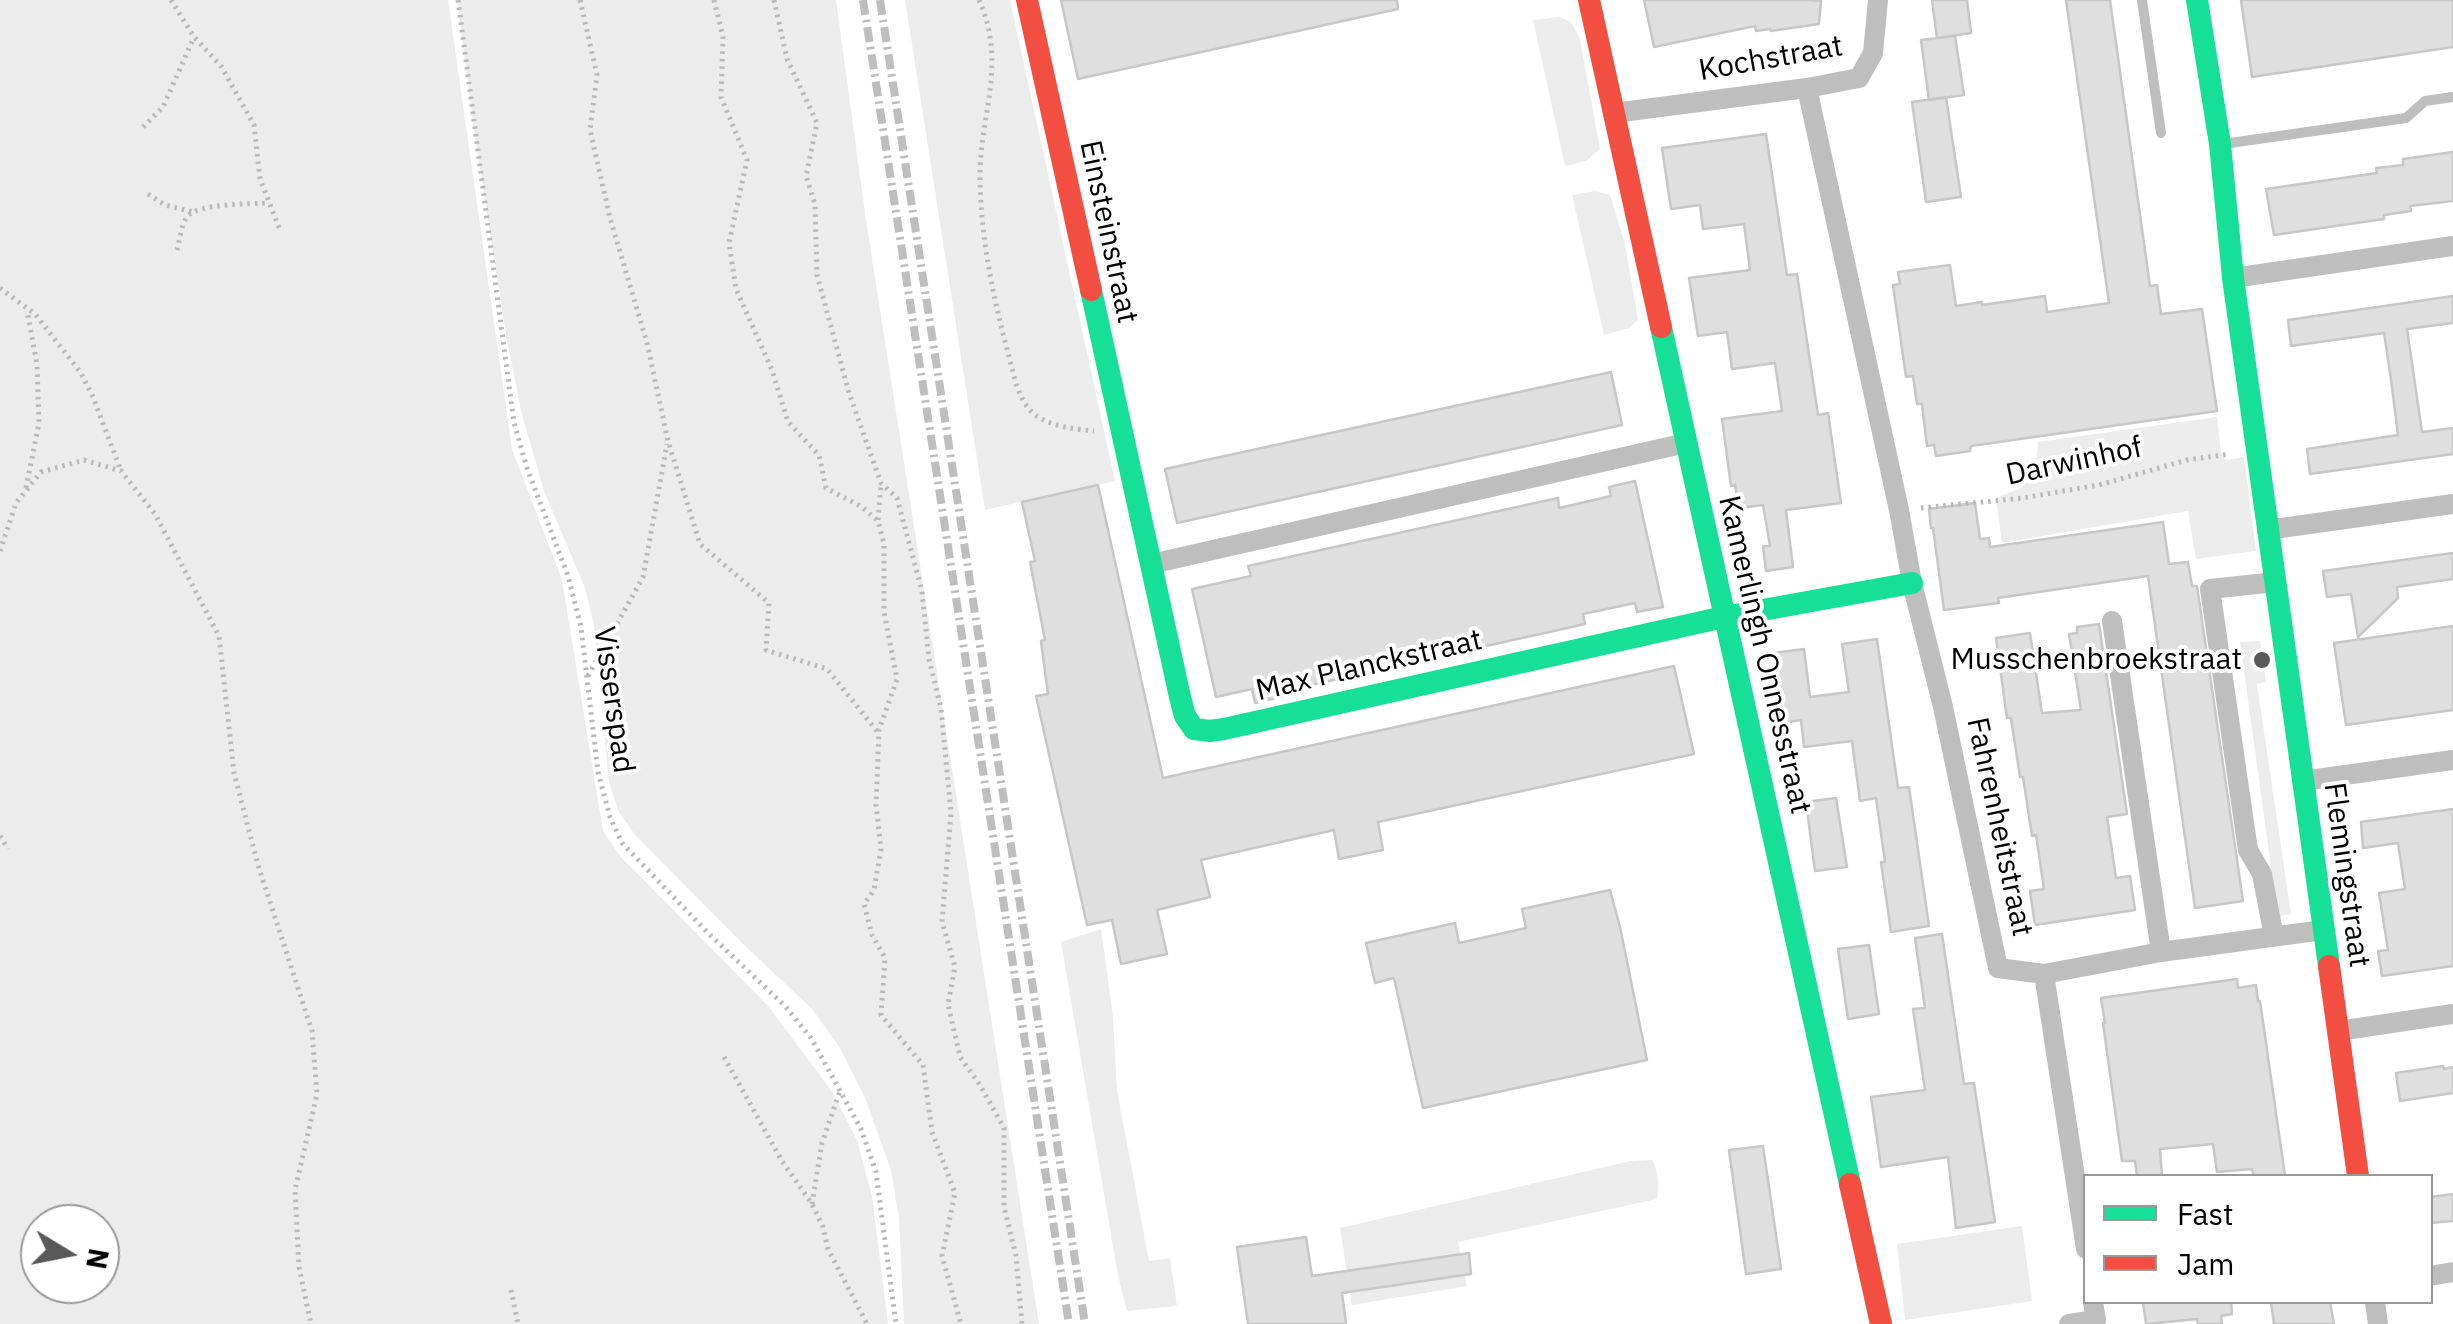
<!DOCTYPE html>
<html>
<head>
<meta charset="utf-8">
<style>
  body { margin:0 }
  #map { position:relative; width:2453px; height:1324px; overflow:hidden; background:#fff; font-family:"IBM Plex Sans",sans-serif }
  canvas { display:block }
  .legend { position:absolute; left:2083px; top:1174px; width:350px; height:130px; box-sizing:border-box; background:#fff; border:2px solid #999; margin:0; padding:12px 18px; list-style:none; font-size:30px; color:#000 }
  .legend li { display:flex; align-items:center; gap:20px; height:50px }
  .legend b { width:50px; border:2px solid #999 }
  .north { position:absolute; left:20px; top:1204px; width:100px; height:100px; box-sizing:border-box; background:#fff; border:2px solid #999; border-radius:50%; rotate:100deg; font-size:28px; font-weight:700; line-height:40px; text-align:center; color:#000 }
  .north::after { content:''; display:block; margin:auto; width:35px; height:45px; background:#595959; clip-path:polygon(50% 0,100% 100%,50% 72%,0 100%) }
</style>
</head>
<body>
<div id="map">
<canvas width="2453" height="1324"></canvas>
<ul class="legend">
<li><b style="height:12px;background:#16e098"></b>Fast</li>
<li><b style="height:12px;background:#f24e42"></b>Jam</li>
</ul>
<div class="north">N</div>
</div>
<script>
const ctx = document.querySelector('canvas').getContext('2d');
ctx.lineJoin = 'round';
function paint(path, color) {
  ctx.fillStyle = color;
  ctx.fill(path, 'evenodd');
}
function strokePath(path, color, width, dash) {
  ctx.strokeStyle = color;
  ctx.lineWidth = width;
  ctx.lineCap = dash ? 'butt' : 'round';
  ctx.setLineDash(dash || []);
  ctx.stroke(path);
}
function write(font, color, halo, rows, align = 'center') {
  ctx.font = font + ' "IBM Plex Sans",sans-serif';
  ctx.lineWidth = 8;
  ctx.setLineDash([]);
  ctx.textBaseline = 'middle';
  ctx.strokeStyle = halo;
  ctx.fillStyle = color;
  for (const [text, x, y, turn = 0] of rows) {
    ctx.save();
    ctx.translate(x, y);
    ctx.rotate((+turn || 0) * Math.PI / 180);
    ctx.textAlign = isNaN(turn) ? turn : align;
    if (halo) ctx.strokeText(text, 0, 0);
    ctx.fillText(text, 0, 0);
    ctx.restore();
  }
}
paint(new Path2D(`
  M0,0H448L512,449L562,580L603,831L620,856L769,1007L833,1093L857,1140L872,1196L888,1324H0ZM40,1224H100V1284H40Z
  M457,0H836L866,220L1039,1324H904L899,1219L891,1170L865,1098L840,1048L812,1009L743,944L635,835L619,812L609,783L594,625L585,588L544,491L521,411L507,340L476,144Z
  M905,0H1010L1115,481L985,510Z
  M1559,17L1571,22L1580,39L1600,149L1586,161L1565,166L1533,20Z
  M1595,191L1610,195L1625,244L1638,320L1629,328L1604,335L1572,195Z
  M2217,417L2221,452L2225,460L2244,457L2256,551L2196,559L2188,511L2002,543L1996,498L2021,488L2035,474L2038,442Z
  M2260,641L2266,682L2257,684L2291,914L2278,917L2240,642Z
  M1101,929L1113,1016L1117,1090L1149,1261L1170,1258L1177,1306L1127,1311L1118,1276L1061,942Z
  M1652,1160C1658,1170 1660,1187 1657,1199L1458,1242L1467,1286L1352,1305L1340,1228L1631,1161Z
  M2022,1226L2032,1301L1905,1320L1897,1244Z`), '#ececec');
const building = new Path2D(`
  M1061,0H1397L1398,9L1078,79Z
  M1644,0H1810L1821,1L1819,24L1771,31L1770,29L1756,31L1755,26L1654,47Z
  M1932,0H1967L1971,33L1937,38Z
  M2066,0H2110L2150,286L2157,285L2161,314L2202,309L2217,411L1971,446L1970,451L1936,456L1934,445L1927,446L1922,404H1917L1913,376L1906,377L1893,285L1900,284L1898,272L1950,265L1956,306L1982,302V305L2045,296L2047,312L2109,303Z
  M2241,0H2453V47L2252,77Z
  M1955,36L1964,95L1929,100L1921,40Z
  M1946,97L1961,197L1926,202L1912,102Z
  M1766,134L1787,275L1797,274L1818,415L1828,413L1841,503L1786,510L1793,567L1766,571L1763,546H1770L1763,505L1739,508L1735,485L1731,486L1722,419L1782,411L1775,363L1732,369L1727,332L1698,336L1689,278L1750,270L1744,224L1703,229L1700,205L1671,209L1662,148Z
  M2453,152V201L2410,206L2411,211L2384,215V219L2274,235L2266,189L2377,173L2376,168L2403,165V159Z
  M2453,296V323L2407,329L2422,432L2453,428V454L2310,474L2307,449L2398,435L2391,379L2384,333L2291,346L2288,320Z
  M1611,372L1622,425L1177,523L1165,469Z
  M1635,481L1663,607L1637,612L1635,603L1583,614L1585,624L1275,693L1276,698L1255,703L1252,689L1216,697L1192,589L1251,576L1248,566L1558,498L1559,508L1611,496L1609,487Z
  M1098,485L1163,778L1674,666L1694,754L1378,822L1383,850L1339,859L1334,830L1201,860L1210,897L1157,910L1167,954L1121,964L1112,920L1087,925L1036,696L1048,694L1041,641L1045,640L1030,562L1035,561L1022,502Z
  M1975,503L1980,539L1989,538L1990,547L2163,522L2169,564L2188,562L2192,586H2197L2243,901L2195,908L2148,576L1998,598L1999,603L1944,610L1933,528H1931L1929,509Z
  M2453,553V579L2397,587L2398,598L2358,637L2351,594L2327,597L2323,571Z
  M2099,624L2127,814L2107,817L2116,878L2130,876L2135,910L2035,925L2030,891L2044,889L2036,835L2032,836L2023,777H2020L2011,718H2007L1996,638L2030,633L2042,713L2081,710L2069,634L2077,633V627Z
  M2453,626V710L2346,725L2334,643Z
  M1877,639L1898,788L1909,787L1929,926L1891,932L1881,862H1885L1876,798L1860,801L1852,741L1804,747L1801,720L1783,723L1773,653L1804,649L1810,697L1849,692L1842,644Z
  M1836,798L1847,867L1815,871L1806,802Z
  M2453,809V966L2382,976L2378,951L2388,950L2379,893L2405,889L2398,843L2363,848L2361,822Z
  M1610,890L1620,927L1647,1060L1423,1108L1394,978L1375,983L1366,943L1455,923L1459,943L1526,928L1522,909Z
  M1942,934L1964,1084L1974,1083L1995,1222L1956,1228L1948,1157L1881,1167L1871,1097L1925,1090L1913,1009L1925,1008L1915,938Z
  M1869,945L1879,1014L1848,1019L1838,949Z
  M2237,979L2238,988L2256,985L2258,1001H2260L2285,1176H2254L2252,1169L2217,1172L2213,1144L2160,1149L2162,1176H2137L2135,1161H2122L2103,1023H2105L2101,998Z
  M2443,1066L2444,1069L2453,1067V1093L2400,1101L2396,1073Z
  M1763,1146L1781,1269L1746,1274L1729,1150Z
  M2453,1194V1221L2430,1223V1197Z
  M1306,1237L1312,1276L1469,1253L1471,1274L1342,1293L1346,1324H1248L1237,1247Z
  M2143,1302H2231L2232,1314L2221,1316L2222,1324H2198L2197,1319L2146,1324Z
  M2271,1302H2330L2334,1324H2274Z`);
paint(building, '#dfdfdf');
strokePath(building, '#c7c7c7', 2.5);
strokePath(new Path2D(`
  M171,0L194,37L221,66L254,125L260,179L280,230
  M458,0L514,423L527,468L568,576L581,627L598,772L610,817L622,843L708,933L785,1006L811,1038L861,1129L876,1172L896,1324
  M580,0L597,75L590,130L610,218L647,343L668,441L700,544L769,603L766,650L827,669L877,731
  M714,0L723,37L721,97L747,160L729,243L736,289L772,370L788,422L819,455L826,488L862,507L878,521L884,544V612L897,679L879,730L876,805L881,849L874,890L864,904L872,935L885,958L881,1015L923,1065L932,1132L955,1193L942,1256L961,1324
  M774,0L787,59L817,123L806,176L815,204L817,275L849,393L881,483L897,498L922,591L929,659L941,708L951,813L942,922L955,967L948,1004L960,1057L980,1085L1004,1128V1207L1016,1256L1022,1324
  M979,0C1008,65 979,115 980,180C981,239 993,296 1008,353C1013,371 1017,396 1030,410C1044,426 1074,429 1094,431
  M143,127L163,107L194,37
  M148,194L165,205L193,212
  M177,250C180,240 181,225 187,217C197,203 252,204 269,203
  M0,288L35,314L81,373L93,397L121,471
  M26,488L39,423L37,364L27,311
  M1921,508L2023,498L2099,485L2187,460L2230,454
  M878,520L881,483
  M0,551L16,503L41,472L84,460L121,471L155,514L219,636L234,773L258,865L312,1031L317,1094L295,1190L299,1267L311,1324
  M588,676L643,577L667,444
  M0,836L8,849
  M724,1057L782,1161L812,1204L823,1227L828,1249L867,1324
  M812,1204L822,1143L840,1091
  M511,1290L518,1324`), '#b9b9b9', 5, [2.5, 5]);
strokePath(new Path2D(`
  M2142,0L2161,133
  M2223,144L2406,118L2425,101L2453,97`), '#bebebe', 10);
strokePath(new Path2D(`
  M1807,88L1899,510L1912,583L1943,707L1998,968L2044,974L2086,1249
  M1614,113L1807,88L1859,78L1873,53L1878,0
  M2233,278L2453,246
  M2267,530L2453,504
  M1151,564L1686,443
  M2112,621L2161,952
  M2302,781L2453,760
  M2274,937L2262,874L2248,850L2210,589L2276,582
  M2044,974L2161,952L2323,930
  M2338,1031L2453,1014
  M2430,1276L2453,1272
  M2375,1302L2378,1324
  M2069,1324L2096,1320L2093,1302`), '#bebebe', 20);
strokePath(new Path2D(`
  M2197,0L2220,144L2233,278L2329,966
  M1091,290L1180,697L1185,716L1194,729L1210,731L1224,729L1724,617L1912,583
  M1661,327L1850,1184`), '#16e098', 22);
strokePath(new Path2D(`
  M1027,0L1091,290
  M1589,0L1661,327
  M2329,966L2358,1176
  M1850,1184L1881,1324`), '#f24e42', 22);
strokePath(new Path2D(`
  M863,0L1069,1324
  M880,0L1085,1324`), '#bebebe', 8, [15, 5, 2.5, 5]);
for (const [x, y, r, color] of [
  [2262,660,10,"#595959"]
]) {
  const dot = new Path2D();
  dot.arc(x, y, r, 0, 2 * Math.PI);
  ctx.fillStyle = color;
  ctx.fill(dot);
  strokePath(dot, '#fff', 4);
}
write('30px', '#000', '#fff', [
  ["Kochstraat",1771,59,-10],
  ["Einsteinstraat",1108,232,78],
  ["Darwinhof",2074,462,-12],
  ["Kamerlingh Onnesstraat",1764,655,77],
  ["Max Planckstraat",1369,666,-13],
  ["Visserspad",613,700,82],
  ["Fahrenheitstraat",1999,827,78],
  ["Flemingstraat",2346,875,82]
]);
write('30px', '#000', '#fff', [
  ["Musschenbroekstraat",2242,660]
], 'right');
</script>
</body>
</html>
